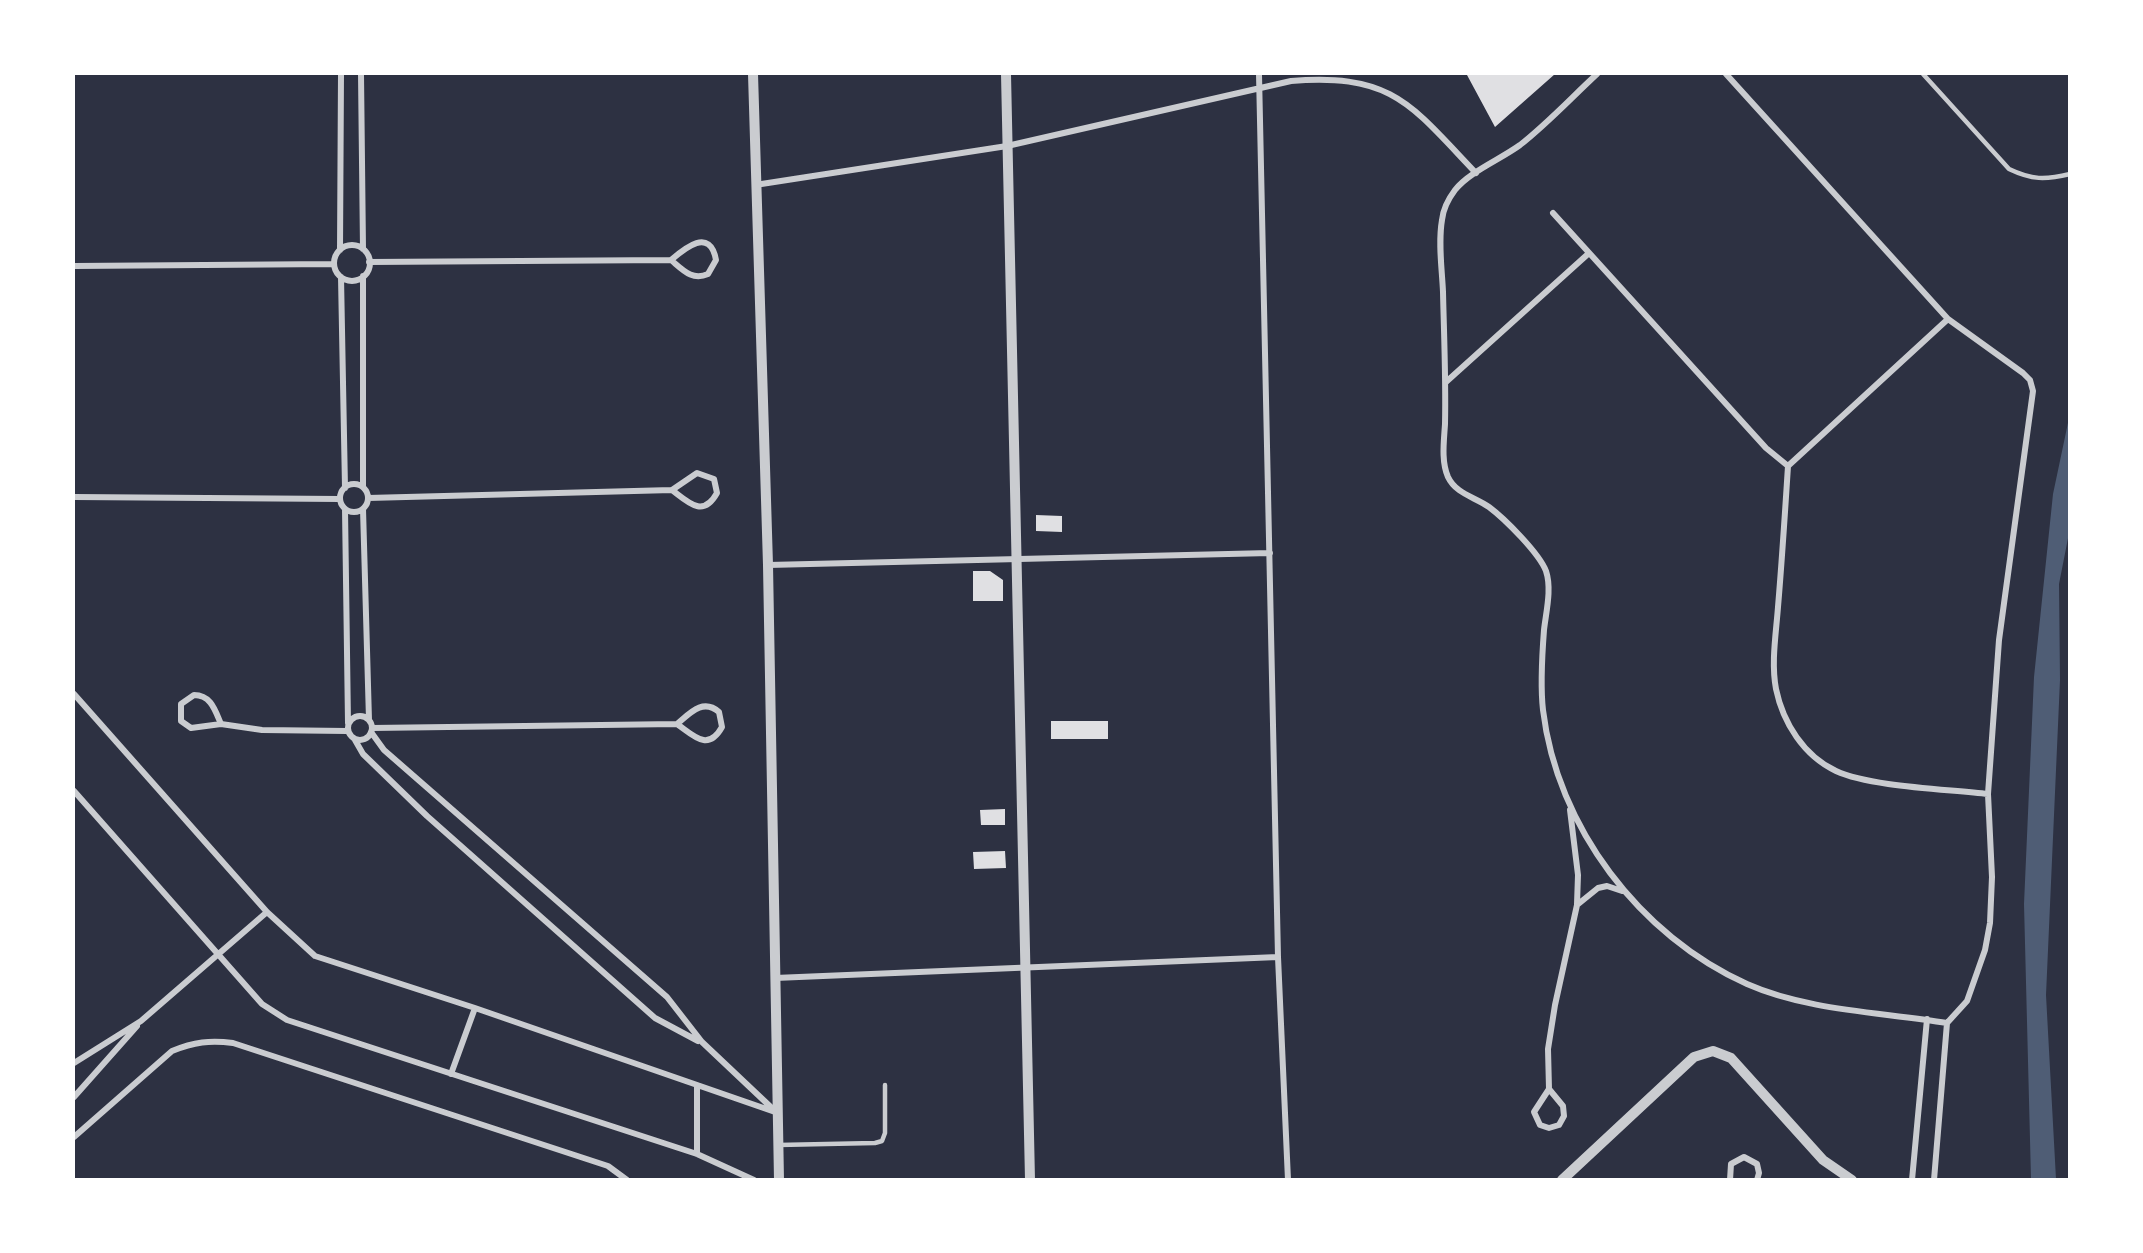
<!DOCTYPE html>
<html>
<head>
<meta charset="utf-8">
<style>
  body { margin:0 }
  #map { position:relative; width:2143px; height:1253px; overflow:hidden; background:#2d3142; font-family:Montserrat,sans-serif }
  canvas { display:block }
  .frame { position:absolute; inset:0; border:75px solid #fff; pointer-events:none }
</style>
</head>
<body>
<div id="map">
<canvas width="2143" height="1253"></canvas>
<div class="frame"></div>
</div>
<script>
const ctx = document.querySelector('canvas').getContext('2d');
ctx.lineJoin = 'round';
function paint(path, color) {
  ctx.fillStyle = color;
  ctx.fill(path, 'evenodd');
}
function strokePath(path, color, width, dash) {
  ctx.strokeStyle = color;
  ctx.lineWidth = width;
  ctx.lineCap = dash ? 'butt' : 'round';
  ctx.setLineDash(dash || []);
  ctx.stroke(path);
}
paint(new Path2D(`
  M2069,418L2070,528L2059,584L2060,680L2046,995L2056,1179H2031L2024,904L2034,677L2053,494Z`), '#4f5d75');
paint(new Path2D(`
  M1469,74H1555L1495,127L1467,75Z
  M1036,515L1062,516V532L1036,531Z
  M973,571H990L1003,580V601H973Z
  M1051,721H1108V739H1051Z
  M1005,809V825H981L980,810Z
  M1005,851L1006,868L974,869L973,852Z`), '#e0e0e3');
strokePath(new Path2D(`
  M1923,74L2009,169C2032,180 2045,180 2070,174
  M778,1145L875,1143L882,1141L885,1133V1085`), '#caccd0', 4.5);
strokePath(new Path2D(`
  M361,74L363,249
  M1259,74L1278,957L1288,1180
  M1597,74C1572,97 1547,124 1520,145C1501,159 1469,172 1455,190C1449,198 1443,210 1442,220C1438,243 1442,269 1443,292C1444,336 1446,380 1445,424C1444,441 1441,461 1448,477C1456,494 1475,497 1489,507C1505,519 1539,553 1546,571C1552,589 1546,612 1544,630C1542,656 1540,684 1543,710C1557,827 1640,936 1747,984C1808,1011 1882,1012 1947,1023
  M1726,74L1948,319L2023,373L2030,380L2033,391L1999,640L1988,794L1992,877L1990,923L1985,950L1967,1001L1947,1023L1934,1180
  M755,185L1007,146L1291,81C1393,73 1411,105 1476,173
  M1553,213L1766,448L1788,466
  M334 263a18 18 0 1 1 36 0a18 18 0 1 1-36 0Z
  M340,250L341,74
  M369,262L671,260C685,248 710,227 716,260L708,274C692,281 683,270 671,260
  M74,266L334,264
  M341,277L345,488
  M1948,319L1788,466C1785,513 1782,560 1778,607C1776,634 1771,663 1776,689C1783,723 1804,756 1836,771C1871,787 1947,789 1988,794
  M1446,382L1588,254
  M340 498a14 14 0 1 1 28 0a14 14 0 1 1-28 0Z
  M363,487V276
  M74,497L340,499
  M368,498L672,490L697,473L714,479L717,493C703,518 689,503 672,490
  M345,509L348,723
  M363,509L369,720
  M768,565L1270,553
  M74,694L267,912L315,956L475,1008L778,1113
  M348 728a12 12 0 1 1 24 0a12 12 0 1 1-24 0Z
  M221,724C215,710 211,695 194,695L181,704V721L191,728L221,724L262,730L347,731
  M372,728L677,724C694,736 708,752 722,727L719,712C703,698 690,713 677,724
  M371,732L384,750L667,997L702,1042L775,1111
  M355,740L363,754L427,816L655,1018L698,1041
  M74,791L262,1004L287,1020L697,1154L754,1180
  M1570,810L1578,875L1577,904
  M775,978L1278,957
  M74,1063L141,1021L267,912
  M451,1074L475,1008
  M697,1085V1154
  M1549,1089L1534,1112L1540,1125L1549,1128L1559,1125L1564,1116L1563,1106L1549,1089L1548,1049L1555,1005L1577,905L1598,888L1607,886L1622,891
  M74,1097L137,1026
  M74,1137L172,1051C194,1042 210,1040 233,1043L608,1166L627,1180
  M1730,1180L1731,1164L1744,1157L1757,1164L1759,1173L1757,1180
  M1912,1180L1927,1019`), '#caccd0', 6);
strokePath(new Path2D(`
  M753,74L768,565L779,1180
  M1006,74L1030,1180
  M1562,1180L1694,1057L1713,1051L1731,1058L1823,1160L1852,1180`), '#caccd0', 10);
</script>
</body>
</html>
